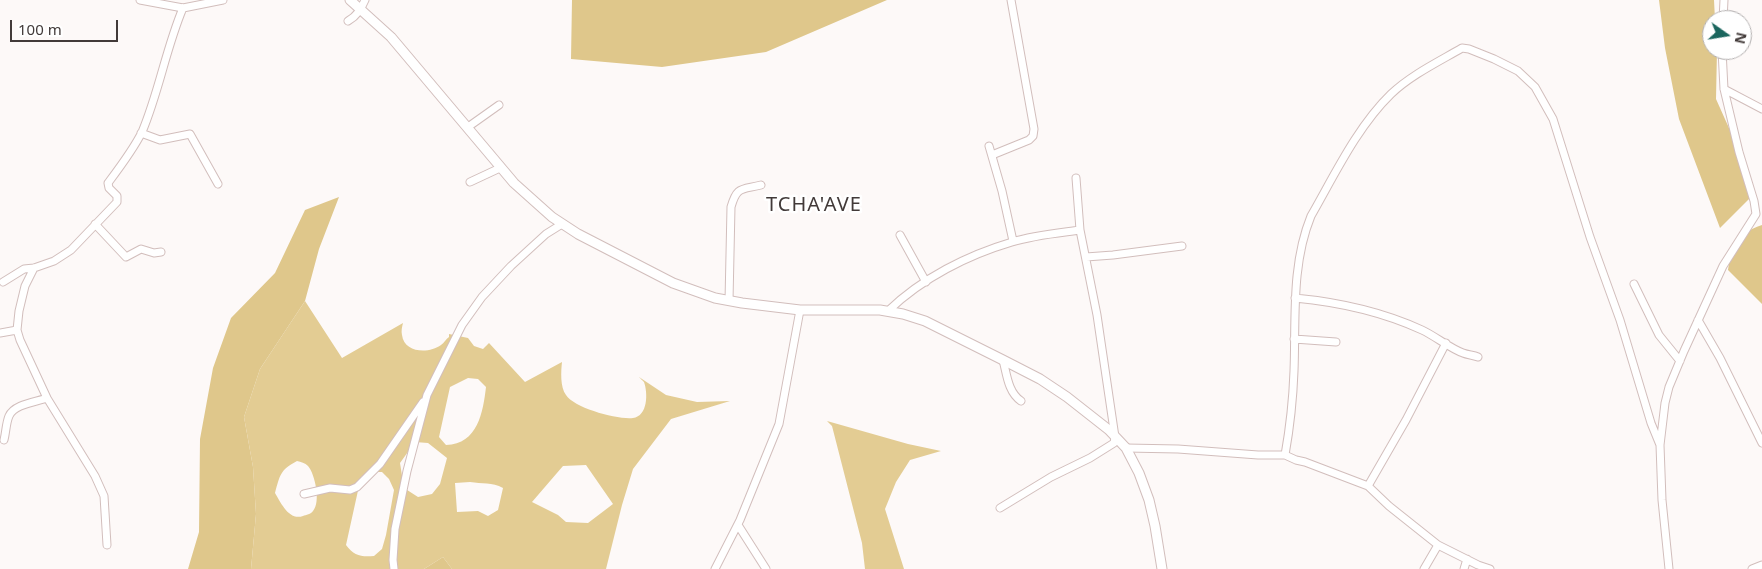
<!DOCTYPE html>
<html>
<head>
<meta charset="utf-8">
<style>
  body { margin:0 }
  #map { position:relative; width:1762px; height:569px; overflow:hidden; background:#fdf9f8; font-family:"Noto Sans",sans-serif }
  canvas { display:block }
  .north { position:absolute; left:1702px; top:10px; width:50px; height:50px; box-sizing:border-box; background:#fff; border:1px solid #b3b0b0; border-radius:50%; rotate:103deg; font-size:14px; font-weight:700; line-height:20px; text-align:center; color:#423a39 }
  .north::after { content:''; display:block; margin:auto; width:18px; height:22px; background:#1b665e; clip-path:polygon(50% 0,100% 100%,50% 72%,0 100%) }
  .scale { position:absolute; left:10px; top:20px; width:108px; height:22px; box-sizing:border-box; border:2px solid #423a39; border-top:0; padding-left:6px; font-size:15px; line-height:18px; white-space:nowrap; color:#423a39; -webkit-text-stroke:4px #fff; paint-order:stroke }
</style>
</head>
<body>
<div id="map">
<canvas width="1762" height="569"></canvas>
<div class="north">N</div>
<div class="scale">100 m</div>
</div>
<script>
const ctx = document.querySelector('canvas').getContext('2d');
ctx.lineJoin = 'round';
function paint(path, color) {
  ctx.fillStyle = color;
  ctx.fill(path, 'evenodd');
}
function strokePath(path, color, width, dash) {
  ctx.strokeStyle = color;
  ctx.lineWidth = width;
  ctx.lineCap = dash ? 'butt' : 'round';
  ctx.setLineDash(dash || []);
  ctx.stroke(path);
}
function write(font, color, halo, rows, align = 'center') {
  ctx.font = font + ' "Noto Sans",sans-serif';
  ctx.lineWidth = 5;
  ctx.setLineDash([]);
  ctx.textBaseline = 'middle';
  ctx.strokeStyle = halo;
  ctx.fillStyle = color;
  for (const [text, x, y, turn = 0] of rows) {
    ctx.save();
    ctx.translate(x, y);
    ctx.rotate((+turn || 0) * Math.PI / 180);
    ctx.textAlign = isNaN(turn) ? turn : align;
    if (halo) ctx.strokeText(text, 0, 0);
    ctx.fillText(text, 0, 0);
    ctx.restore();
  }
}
paint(new Path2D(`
  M305,301L342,358L403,323C402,327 401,331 402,335C404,353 429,354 441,345C444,343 446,339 449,337V334L468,338L474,346L483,349L489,343L525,382L562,362C561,371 560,387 566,395C574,408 618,420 633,418C648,416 648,393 644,382C643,381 639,377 639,377L666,395L697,402L730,401L671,419L633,469L622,505L606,569H452L443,557L424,569H251L256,514L253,467L244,417L260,369ZM468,378L478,379L486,387C483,412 478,444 446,445L439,437L450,387ZM415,442L428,443L447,458L440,484L432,494L418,497L404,488L400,463ZM297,461C301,462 305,463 308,466C315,474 321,502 313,511C311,514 306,515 303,516C289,521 281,503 275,493C280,475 280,470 297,461ZM586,465L613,504L588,523L566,522L558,515L532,502L563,466ZM371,472H382L389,479L394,490L386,535L382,549L374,556C361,557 354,556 346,545L361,477ZM470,482C482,484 492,482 503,488L498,510L488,516L478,511L457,512L455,483Z
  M827,421L908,444L941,451L910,460L896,482L885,509L904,569H865L862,543L832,426Z`), '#e3cc93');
paint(new Path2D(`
  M572,0H887L766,52L662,67L571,59Z
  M1659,0H1714L1715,20H1712V50H1717L1716,99L1733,137L1752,196L1720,228L1679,119L1665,48Z
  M339,197L319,249L305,301L260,369L244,417L253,467L256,514L251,569H188L199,532L200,439L213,368L231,318L275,273L305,210Z
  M1762,225V304L1728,270C1733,242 1734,235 1762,225Z
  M443,557L452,569H424Z`), '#dfc78b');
const minor = new Path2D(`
  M140,0L183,8L223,0
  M1723,20L1724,0
  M348,21C357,16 361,9 365,0
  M1724,89L1762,109
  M468,127L499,105
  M141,133L160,140L190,134L218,184
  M989,146L1002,191L1013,241
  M992,155L1029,140L1033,136L1034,129L1011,0
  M470,182L500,168
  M95,224L126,257L141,249L154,253L161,252
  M900,235L926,282
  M1086,257L1113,255L1182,246
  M34,268L25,286L19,311L17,330L20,340L47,398L95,476L104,496L107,545
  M3,282L24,269L34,268L54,261L71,250L117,202V196L109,188L108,183C120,167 133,150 142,132C159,92 166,48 183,8
  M1634,284L1659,335L1680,361
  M1295,298C1337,302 1383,312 1422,330C1435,336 1451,349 1463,353C1468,355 1473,355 1478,357
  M729,301L731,207C737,186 741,190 761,185
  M888,311C922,278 968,255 1012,242C1034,235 1058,233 1080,230
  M1698,320L1720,358L1762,443
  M0,333L17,330
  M1294,339L1336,342
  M1003,360C1007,375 1008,392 1021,401
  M4,440C6,432 6,423 9,416C14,404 36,402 47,398
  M1126,448L1178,449L1258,455H1285L1296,460L1305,462L1368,486L1389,506L1438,545L1478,565L1490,569
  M1285,455C1290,427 1293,399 1294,371C1296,319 1291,265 1311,216C1334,176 1357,127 1391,94C1411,75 1438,62 1462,48L1469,49L1494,59L1518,71L1535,87L1553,119L1590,237L1620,320L1651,423L1660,445
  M1368,486L1406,420L1446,343
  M304,494L330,488L350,490L357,487L380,464L423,402
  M1000,508L1051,477L1090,458L1114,443L1115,437L1097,315L1080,230L1076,178
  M738,525L766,569
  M394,569L393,560L395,529L407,471L427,395L462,325L482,297L511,266L546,234L562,224
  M715,569L740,520L779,424L800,310
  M1424,569L1438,545
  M1464,569L1467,559
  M1669,569L1662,500L1660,445L1665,403L1669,387L1684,351L1723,266L1756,214L1754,201L1739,152L1724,89L1722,50
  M1752,569L1762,565`);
const tertiary = new Path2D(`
  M350,0L391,37L514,183L552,217L578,234L673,283L715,298L742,303L800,310H880L903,314L925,321L1003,360L1040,379L1067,397L1109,430L1126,448L1139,473L1149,500L1155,526L1162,569`);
strokePath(minor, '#d2bebc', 9);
strokePath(tertiary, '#d2bebc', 11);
strokePath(minor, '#fff', 7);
strokePath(tertiary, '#fff', 9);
ctx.letterSpacing = '1px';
write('20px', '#423a39', '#fff', [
  ["TCHA'AVE",814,205]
]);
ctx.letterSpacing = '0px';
</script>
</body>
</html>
